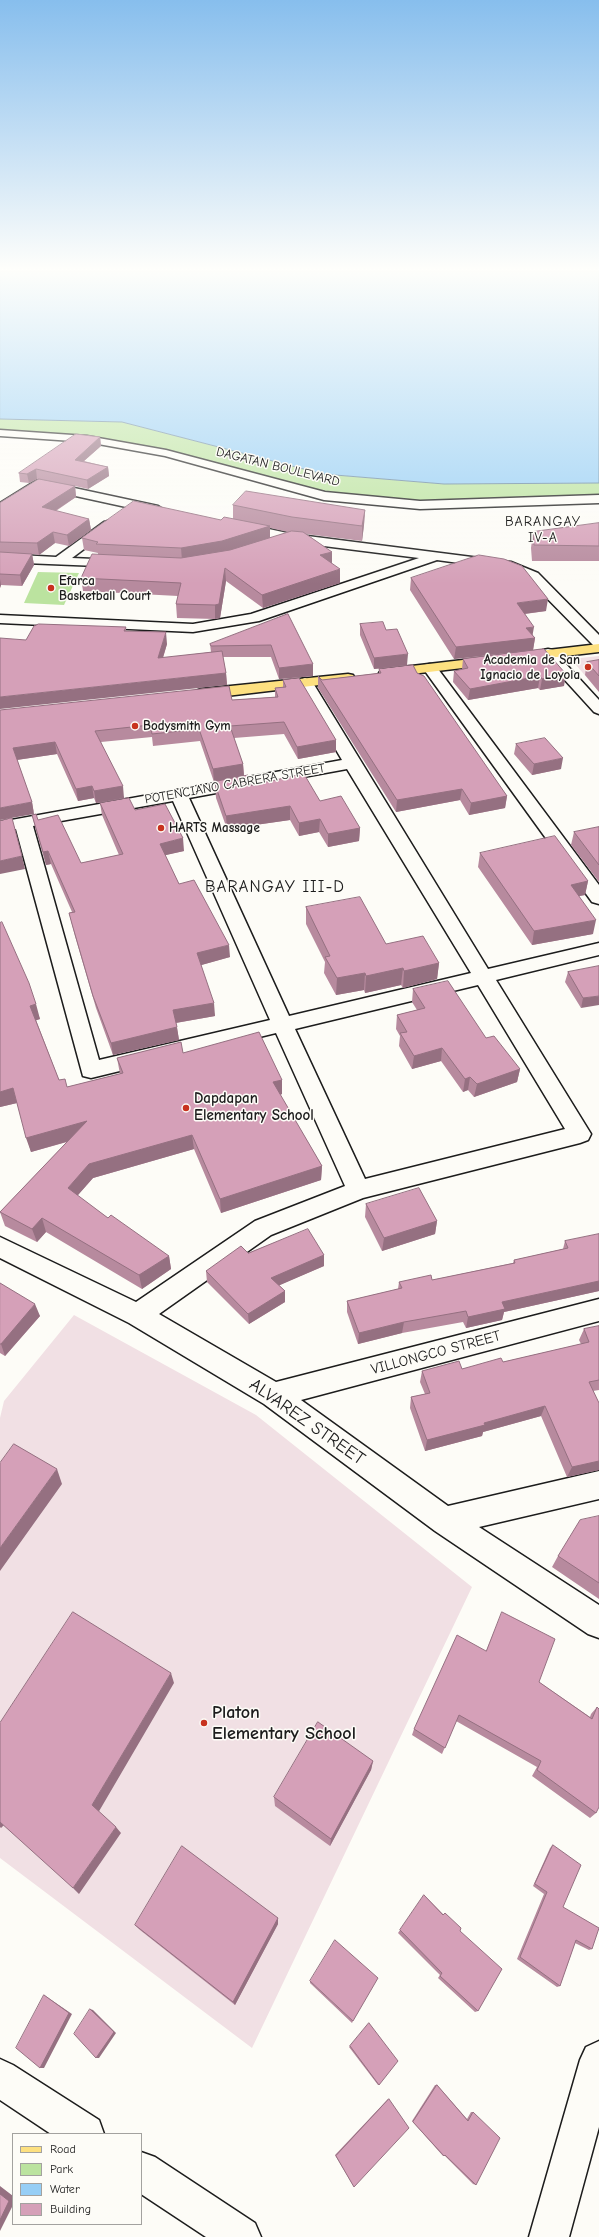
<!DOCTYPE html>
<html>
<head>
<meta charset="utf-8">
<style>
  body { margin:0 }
  #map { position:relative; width:599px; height:2237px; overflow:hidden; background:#fdfcf7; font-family:"Comic Neue",sans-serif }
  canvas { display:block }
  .legend { position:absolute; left:12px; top:2133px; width:130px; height:92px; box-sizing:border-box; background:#fdfcf7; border:1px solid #a3a29f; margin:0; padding:5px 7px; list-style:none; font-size:12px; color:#1c1c1c }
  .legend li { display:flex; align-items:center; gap:8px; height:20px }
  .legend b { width:20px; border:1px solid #a3a29f }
</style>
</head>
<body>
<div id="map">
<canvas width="599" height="2237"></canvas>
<ul class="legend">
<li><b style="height:5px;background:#fde080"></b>Road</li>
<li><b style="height:11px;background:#bbe39f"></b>Park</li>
<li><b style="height:11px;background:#96cef5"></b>Water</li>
<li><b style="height:11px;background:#d5a0b8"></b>Building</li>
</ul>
</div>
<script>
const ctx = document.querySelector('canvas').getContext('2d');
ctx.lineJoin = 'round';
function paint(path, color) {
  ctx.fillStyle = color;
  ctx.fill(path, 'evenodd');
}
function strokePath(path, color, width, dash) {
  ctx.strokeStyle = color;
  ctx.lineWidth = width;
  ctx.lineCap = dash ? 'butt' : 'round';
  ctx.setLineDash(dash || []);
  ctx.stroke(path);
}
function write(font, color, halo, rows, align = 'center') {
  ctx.font = font + ' "Comic Neue",sans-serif';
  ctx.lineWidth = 3;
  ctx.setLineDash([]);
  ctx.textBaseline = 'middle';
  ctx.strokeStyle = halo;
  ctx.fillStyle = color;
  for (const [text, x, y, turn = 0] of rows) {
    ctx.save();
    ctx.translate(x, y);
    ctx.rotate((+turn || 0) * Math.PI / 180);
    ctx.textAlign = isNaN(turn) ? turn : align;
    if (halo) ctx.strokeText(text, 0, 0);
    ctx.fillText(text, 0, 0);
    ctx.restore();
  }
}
paint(new Path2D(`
  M599,656V692L571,659Z
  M74,1315L256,1415L472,1587L252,2048L0,1858V1418L4,1401Z`), '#f1e0e4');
paint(new Path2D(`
  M0,419L122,422L323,474L444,484L599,483V499L420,505L324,496L166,453L87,439L0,433Z
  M38,572L79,573L64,605L24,603Z`), '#bbe39f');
const water = new Path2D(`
  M0,271H599V483L444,484L323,474L122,422L0,419Z`);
paint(water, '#96cef5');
strokePath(water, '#65879e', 1);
const minor = new Path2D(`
  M0,430L87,436L166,450L325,492L420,501L599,495V503L420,509L324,500L165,456L87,442L0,436Z
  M37,480L158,506L164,510L158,514L39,488L0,512V503Z
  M108,521L112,522L114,525L112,528L72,558L117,560L122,561L124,564L122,567L0,562V554L56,557L104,522Z
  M241,523L292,534L511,562L538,573L599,635V647L594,646L528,579L503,569L437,560L259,621L193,632L0,623V615L193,624L251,614L419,558L292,542L237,530L235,527Z
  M548,649L553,650L599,700V714L594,712L543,656L541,653L543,650Z
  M430,664L435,665L599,885V904L592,902L425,671L423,668L425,665Z
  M305,678L310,680L313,683L488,969L599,943V955L496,980L591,1134L588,1140L580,1143L363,1198L271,1235L159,1314L276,1382L599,1299V1321L301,1400L448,1506L599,1471V1499L479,1527L599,1605V1638L588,1634L435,1531L264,1404L129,1323L0,1258V1237L136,1302L255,1221L345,1186L276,1033L91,1078L83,1076L16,829L0,832V822L342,760L297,683L300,680ZM347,769L471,973L289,1016L189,798ZM173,801L270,1020L99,1060L33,826ZM478,985L565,1129L365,1179L295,1029Z
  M599,2041V2127L569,2237H529L580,2060L586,2047Z
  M0,2059L13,2065L99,2120L104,2134H51L0,2100Z
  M141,2152L155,2157L255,2223L261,2237H206L141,2194Z`);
const major = new Path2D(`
  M599,644V652L386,677L381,676L379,673L381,670L386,669Z
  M348,674L353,675L355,678L353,681L201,699L196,697L193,694L196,691L201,689Z`);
strokePath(minor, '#1c1c1c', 3);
strokePath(major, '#1c1c1c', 3);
paint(minor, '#fdfcf7');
paint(major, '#fde080');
paint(new Path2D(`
  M100,437L101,446L84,461L108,467L109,476L88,489L75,486L76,497L56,511L89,519L91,530L69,546L55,543L39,555L32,554L34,565L22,586L1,585L0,588V503L68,485L37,479L29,483L20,482L19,473Z
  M233,505L365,510L364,525L362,541L306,534L332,552V564L340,583L263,608L226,581L220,618L215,619L177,618L176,604L178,596L83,591L81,578L98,555V553L84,550L82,538L233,519ZM270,528L288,532L270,538Z
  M599,523V561H532L531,548L533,532Z
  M411,578L546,611L525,614L533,636L535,638L533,650L454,659L410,590Z
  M288,614L313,676L279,679L271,657H223L226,673L227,685L26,640L126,627V631L167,644L163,658L211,652L210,644Z
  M360,624L386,630L407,665L374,669L360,635Z
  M544,649L564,686L540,690L538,688L468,700L453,682L454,671L462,669L463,659Z
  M599,660V692L585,675L587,662Z
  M379,669L417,673L507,796L505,808L469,815L460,800L396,812L318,688V676L322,680L379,673Z
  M283,680L336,752L298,759L284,734L234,738L243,764L244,776L251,785L320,801L360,828L359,841L328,847L319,832L299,836L290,820L227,829L216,798L215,784H217V781L214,782L200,741L153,746L152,737L101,742L124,798L96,803L94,798L78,801L57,754L17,760L32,802L34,814L0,710L232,700L275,697V688L283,687Z
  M516,744L561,769L532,775L514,754Z
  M100,803L135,810L184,851L165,855L179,884L230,957L201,965L215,1016L176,1023L179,1040L113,1055L96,1008L75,936L69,913L72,912L51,864L46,865L35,827L32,815L81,863L119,855L102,815Z
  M599,827V882L571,845L574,832Z
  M480,853L588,881L585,895L579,896L593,934L532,945L478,867Z
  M306,907L386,944L439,963L437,979L403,988L401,985L365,993L364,990L336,995L324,973L325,962L306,924Z
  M0,923L40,1019L36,1020L59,1080L67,1087L120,1074L117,1058L183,1053L282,1080V1094L280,1095L322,1166L321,1180L221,1213L194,1149L93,1178L77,1196L108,1218L169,1256L171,1269L142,1289L46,1232L37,1242L5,1226L0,1212L67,1142L31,1152L17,1103L0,1107Z
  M599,966L581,1008L565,982L568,972Z
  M413,989L486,1038L520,1069L517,1082L474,1097L468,1090L463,1092L441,1061L412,1069L399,1046L400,1036L396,1029L397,1015L417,1010L412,1002Z
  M366,1204L437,1221L435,1234L382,1251L365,1217Z
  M599,1234V1291L504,1312L502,1320L466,1328L463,1322L402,1333L358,1344L347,1312V1301L398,1289L399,1282L432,1280L513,1263L514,1260L563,1249L565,1241Z
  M248,1253L324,1255V1266L279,1285L285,1291V1302L249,1324L207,1282L206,1271Z
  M0,1283L40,1316L5,1356L0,1353Z
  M599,1326V1390L593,1391L599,1403V1471V1470L567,1477L541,1416L483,1432L482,1436L425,1451L410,1408L411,1397L425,1394L420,1382L422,1371L462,1369L503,1362L581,1344L579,1340L584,1329Z
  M599,1516V1599L552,1567L558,1556Z
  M539,1682L590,1717L591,1714L597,1707L596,1813L590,1818L532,1776L537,1767L456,1721L442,1754L412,1735L414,1729Z
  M373,1761L371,1770L330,1846L275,1806L274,1797Z
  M553,1845L563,1907L592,1949L589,1950L575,1943L560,1986L557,1987L517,1959L544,1894L533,1886L550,1848Z
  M424,1895L460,1931L478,2011L475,2012L438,1978L440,1975L398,1933Z
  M278,1918V1924L235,2005L140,1930L135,1925Z
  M310,1981L353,2021L352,2023L310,1983Z
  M369,2023L379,2085H378L349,2047Z
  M435,2085H437L467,2119L471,2112H473L476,2185L473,2184L445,2156H443L412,2121Z
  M388,2099H389L354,2187L335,2155Z`), '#b78a9e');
paint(new Path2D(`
  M100,437L101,446L76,468L75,460Z
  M108,467L109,476L88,489L87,480Z
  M36,469L37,479L29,483L27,474Z
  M75,486L76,497L44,518L42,507Z
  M365,510L364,525L362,541V526Z
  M89,519L91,530L69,546L67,535Z
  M270,526V538L223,554L182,560L181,548Z
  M53,532L55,543L39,555L37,543Z
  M332,552V565L320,555Z
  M32,554L34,565L22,586L20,575Z
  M225,568L226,581L220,618L215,619V605Z
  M340,569V583L263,608L262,595Z
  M0,579L1,585L0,588Z
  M548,599L546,611L515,615L517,603Z
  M534,627L532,638H535L533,650L454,659L456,647L526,628Z
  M166,632L167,644L159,670L158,658Z
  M408,654L407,665L374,669V658Z
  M313,664V676L279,679V668Z
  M226,673L227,685L0,709V697Z
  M566,674L564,686L540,690L542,679Z
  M540,676L538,688L468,700L470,689Z
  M336,740V752L298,759L297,747Z
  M55,742L57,754L16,760L13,748Z
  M563,758L561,769L532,775L534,764Z
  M243,764L244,776L214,782L213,769Z
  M92,786L94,798L78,801L76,789Z
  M123,786L124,798L96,803L94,791Z
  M462,789L460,800L396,812L397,800Z
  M507,796L505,808L469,815L471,803Z
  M32,802L34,814L0,820V808Z
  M290,806V820L227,829L226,816Z
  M320,819L319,832L299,836V823Z
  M360,828L359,841L328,847V834Z
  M183,838L184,851L162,856L160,844Z
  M48,851L51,864L46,865L43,852Z
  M22,856L25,869L0,874V861Z
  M588,881L585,895L568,898L571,885Z
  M596,920L593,934L532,945L534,931Z
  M229,945L230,957L198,966L197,953Z
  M439,963L437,979L403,988L404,971Z
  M403,968L401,985L365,993L366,976Z
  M365,973L364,990L336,995L337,978Z
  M599,996V1005L581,1008L583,998Z
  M214,1003L215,1016L175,1023L173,1010Z
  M36,1004L40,1019L34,1021L30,1006Z
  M177,1027L179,1040L113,1055L111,1043Z
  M442,1048L441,1061L412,1069L414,1056Z
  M520,1069L517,1082L474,1097L477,1084Z
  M470,1077L468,1090L463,1092L465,1079Z
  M282,1080V1094L273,1097V1082Z
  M13,1088L17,1103L0,1107V1092Z
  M87,1121L90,1135L31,1152L26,1138Z
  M192,1135L194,1149L93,1178L71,1203L68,1188L89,1164Z
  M322,1166L321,1180L221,1213L220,1199Z
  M42,1218L46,1232L37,1242L32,1229Z
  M437,1221L435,1234L382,1251L384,1238Z
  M324,1255V1266L271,1289V1278Z
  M169,1256L171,1269L142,1289L139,1275Z
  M599,1281V1291L504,1312L502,1320L466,1328L468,1317L502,1302Z
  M285,1291V1302L249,1324L248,1314Z
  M35,1304L40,1316L5,1356L1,1344Z
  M404,1322L402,1333L358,1344L359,1333Z
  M545,1406L541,1416L483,1432L482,1436L425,1451L427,1440L484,1423Z
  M599,1461V1470L567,1477L572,1467Z
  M57,1469L62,1484L0,1571V1548Z
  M171,1673L174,1683L98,1813L92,1805Z
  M373,1761L371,1770L330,1846L331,1839Z
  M0,1822L4,1825L1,1828L0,1827Z
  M116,1827L121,1833L79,1894L73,1888Z
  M278,1918V1924L235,2005L233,2002Z
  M44,1995L47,1997L72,2014L44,2068H40Z
  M90,2009L93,2010L116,2033L99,2058H96Z
  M0,2186L13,2196V2205L0,2231Z`), '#957081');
const building = new Path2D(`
  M76,434L100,437L75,460L108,467L87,480L36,469L27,474L19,473Z
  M39,479L75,486L42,507L89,519L67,535L53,532L37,543L0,542V503Z
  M246,491L365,510L362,526L292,517L233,505Z
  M134,501L221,520L224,517L270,526L222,541L181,548L96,544L98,542L82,538Z
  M599,523V546L534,545L533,532Z
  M292,531L303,532L332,552L320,555L340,569L262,595L225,568L219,604L215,605L176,604L181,583L81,578L92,554L181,558L230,550Z
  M0,552L32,554L20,575L0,574Z
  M479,555L504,559L522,566L548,599L517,603L534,627L526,628L535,638L456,647L411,578Z
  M288,614L313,664L279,668L271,645L211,646L210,644Z
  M383,622L386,630L397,629L408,654L374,658L360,624Z
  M39,624L126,627L124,631L166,632L158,658L222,651L226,673L0,697V638L26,640L34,626Z
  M544,649L566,674L542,679L540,676L470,689L454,671L468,668L463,659Z
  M599,660V676L587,662Z
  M413,665L417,673L424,676L507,796L471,803L462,789L397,800L318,676L322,680L381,673L379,669Z
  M299,678L336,740L297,747L284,722L230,726L243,764L213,769L199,729L152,734L150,725L95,731L123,786L94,791L92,786L76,789L55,742L13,748L32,802L0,808V710L229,686L232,700L278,697L275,688L286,687L283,680Z
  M545,738L563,758L534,764L516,744Z
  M304,774L320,801L341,796L360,828L328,834L320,819L299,823L290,806L226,816L215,784H218L217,781L248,775L251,785Z
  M129,798L135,810L165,804L183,838L160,844L179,884L194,880L229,945L197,953L214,1003L173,1010L177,1027L111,1043L93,996L72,924L69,913L75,912L48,851L43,852L32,815L36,814L38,820L58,815L81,863L123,854L100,803Z
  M12,818L22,856L0,861V821Z
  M599,827V865L574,832Z
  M555,836L588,881L571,885L596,920L534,931L480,853Z
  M360,897L386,944L423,936L439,963L404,971L403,968L366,976L365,973L337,978L325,957L330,956L306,907Z
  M2,922L29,983L36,1004L30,1006L59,1080L65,1079L67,1087L123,1073L117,1058L181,1042L183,1053L259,1032L282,1080L273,1082L322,1166L220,1199L192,1135L89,1164L68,1188L108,1218L111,1215L169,1256L139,1275L42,1218L32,1229L0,1212L87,1121L26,1138L13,1088L0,1092V923Z
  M599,966V996L583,998L568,972Z
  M448,981L486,1038L494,1036L520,1069L477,1084L470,1077L465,1079L442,1048L414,1056L400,1033L407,1032L397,1015L425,1008L413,989Z
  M419,1188L437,1221L384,1238L366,1204Z
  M308,1229L324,1255L271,1278L285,1291L248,1314L206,1271L241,1246L248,1253Z
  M599,1234V1281L502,1302L505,1309L468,1317L466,1311L404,1322L359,1333L347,1301L402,1288L399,1282L431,1275L432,1280L515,1263L514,1260L568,1248L565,1241Z
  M0,1283L35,1304L1,1344H0Z
  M599,1326V1380L589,1382L599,1403V1461L572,1467L545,1406L484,1423L485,1425L427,1440L411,1397L430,1393L422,1371L459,1361L462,1369L501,1358L503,1362L589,1342L584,1329Z
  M14,1444L57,1469L0,1548V1463Z
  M599,1516V1583L558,1556L580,1520Z
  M73,1612L171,1673L92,1805L116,1827L73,1888L0,1822V1723Z
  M502,1612L555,1639L539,1682L592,1719L597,1707L599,1709V1807L596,1813L537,1770L541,1761L459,1715L445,1748L414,1729L457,1635L486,1651Z
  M318,1722L373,1761L331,1839L274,1797Z
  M553,1845L581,1865L563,1907L599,1928L592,1949L576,1940L560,1986L520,1957L547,1892L535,1884Z
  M182,1846L278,1918L233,2002L135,1925Z
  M424,1895L443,1915L445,1913L461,1928L460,1931L502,1969L478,2011L440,1976L442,1973L400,1930Z
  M335,1940L378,1978L353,2021L310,1981Z
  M44,1995L69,2013L40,2068L16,2048Z
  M90,2009L114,2032L96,2058L74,2034Z
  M369,2023L398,2061L379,2085L350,2046Z
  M437,2085L468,2121L473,2112L500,2138L476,2185L445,2155L444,2156L413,2122Z
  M389,2099L409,2128L354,2187L336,2156Z
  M0,2194L9,2201L0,2220Z`);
paint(building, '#d5a0b8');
strokePath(building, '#957081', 1);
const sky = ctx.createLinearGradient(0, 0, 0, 584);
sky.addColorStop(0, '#87beed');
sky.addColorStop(0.46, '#fefefb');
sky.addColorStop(1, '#fefefb00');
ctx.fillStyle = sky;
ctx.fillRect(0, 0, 599, 584);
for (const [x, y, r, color] of [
  [51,588,4,"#c8321e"],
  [588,667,4,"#c8321e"],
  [135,726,4,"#c8321e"],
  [161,828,4,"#c8321e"],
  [186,1108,4,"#c8321e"],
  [204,1723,4,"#c8321e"]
]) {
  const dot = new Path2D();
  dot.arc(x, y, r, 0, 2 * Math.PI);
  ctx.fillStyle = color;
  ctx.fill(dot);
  strokePath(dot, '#fdfcf7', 1.5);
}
write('13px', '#1c1c1c', '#fdfcf7', [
  ["DAGATAN BOULEVARD",278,467,14],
  ["POTENCIANO CABRERA STREET",235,784,-10]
]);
write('bold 13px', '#1c1c1c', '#fdfcf7', [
  ["Efarca",59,581],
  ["Basketball Court",59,596],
  ["Academia de San",580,660,"right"],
  ["Ignacio de Loyola",580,675,"right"],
  ["Bodysmith Gym",143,726],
  ["HARTS Massage",169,828]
], 'left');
ctx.letterSpacing = '1px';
write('14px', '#1c1c1c', '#fdfcf7', [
  ["BARANGAY",543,522],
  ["IV-A",543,538]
]);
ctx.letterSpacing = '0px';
write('bold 15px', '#1c1c1c', '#fdfcf7', [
  ["Dapdapan",194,1099],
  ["Elementary School",194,1116]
], 'left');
write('15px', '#1c1c1c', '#fdfcf7', [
  ["VILLONGCO STREET",436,1353,-15]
]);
ctx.letterSpacing = '1px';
write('17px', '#1c1c1c', '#fdfcf7', [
  ["BARANGAY III-D",275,887]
]);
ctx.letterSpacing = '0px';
write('18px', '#1c1c1c', '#fdfcf7', [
  ["ALVAREZ STREET",307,1422,35]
]);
write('bold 18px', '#1c1c1c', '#fdfcf7', [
  ["Platon",212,1713],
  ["Elementary School",212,1734]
], 'left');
</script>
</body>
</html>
